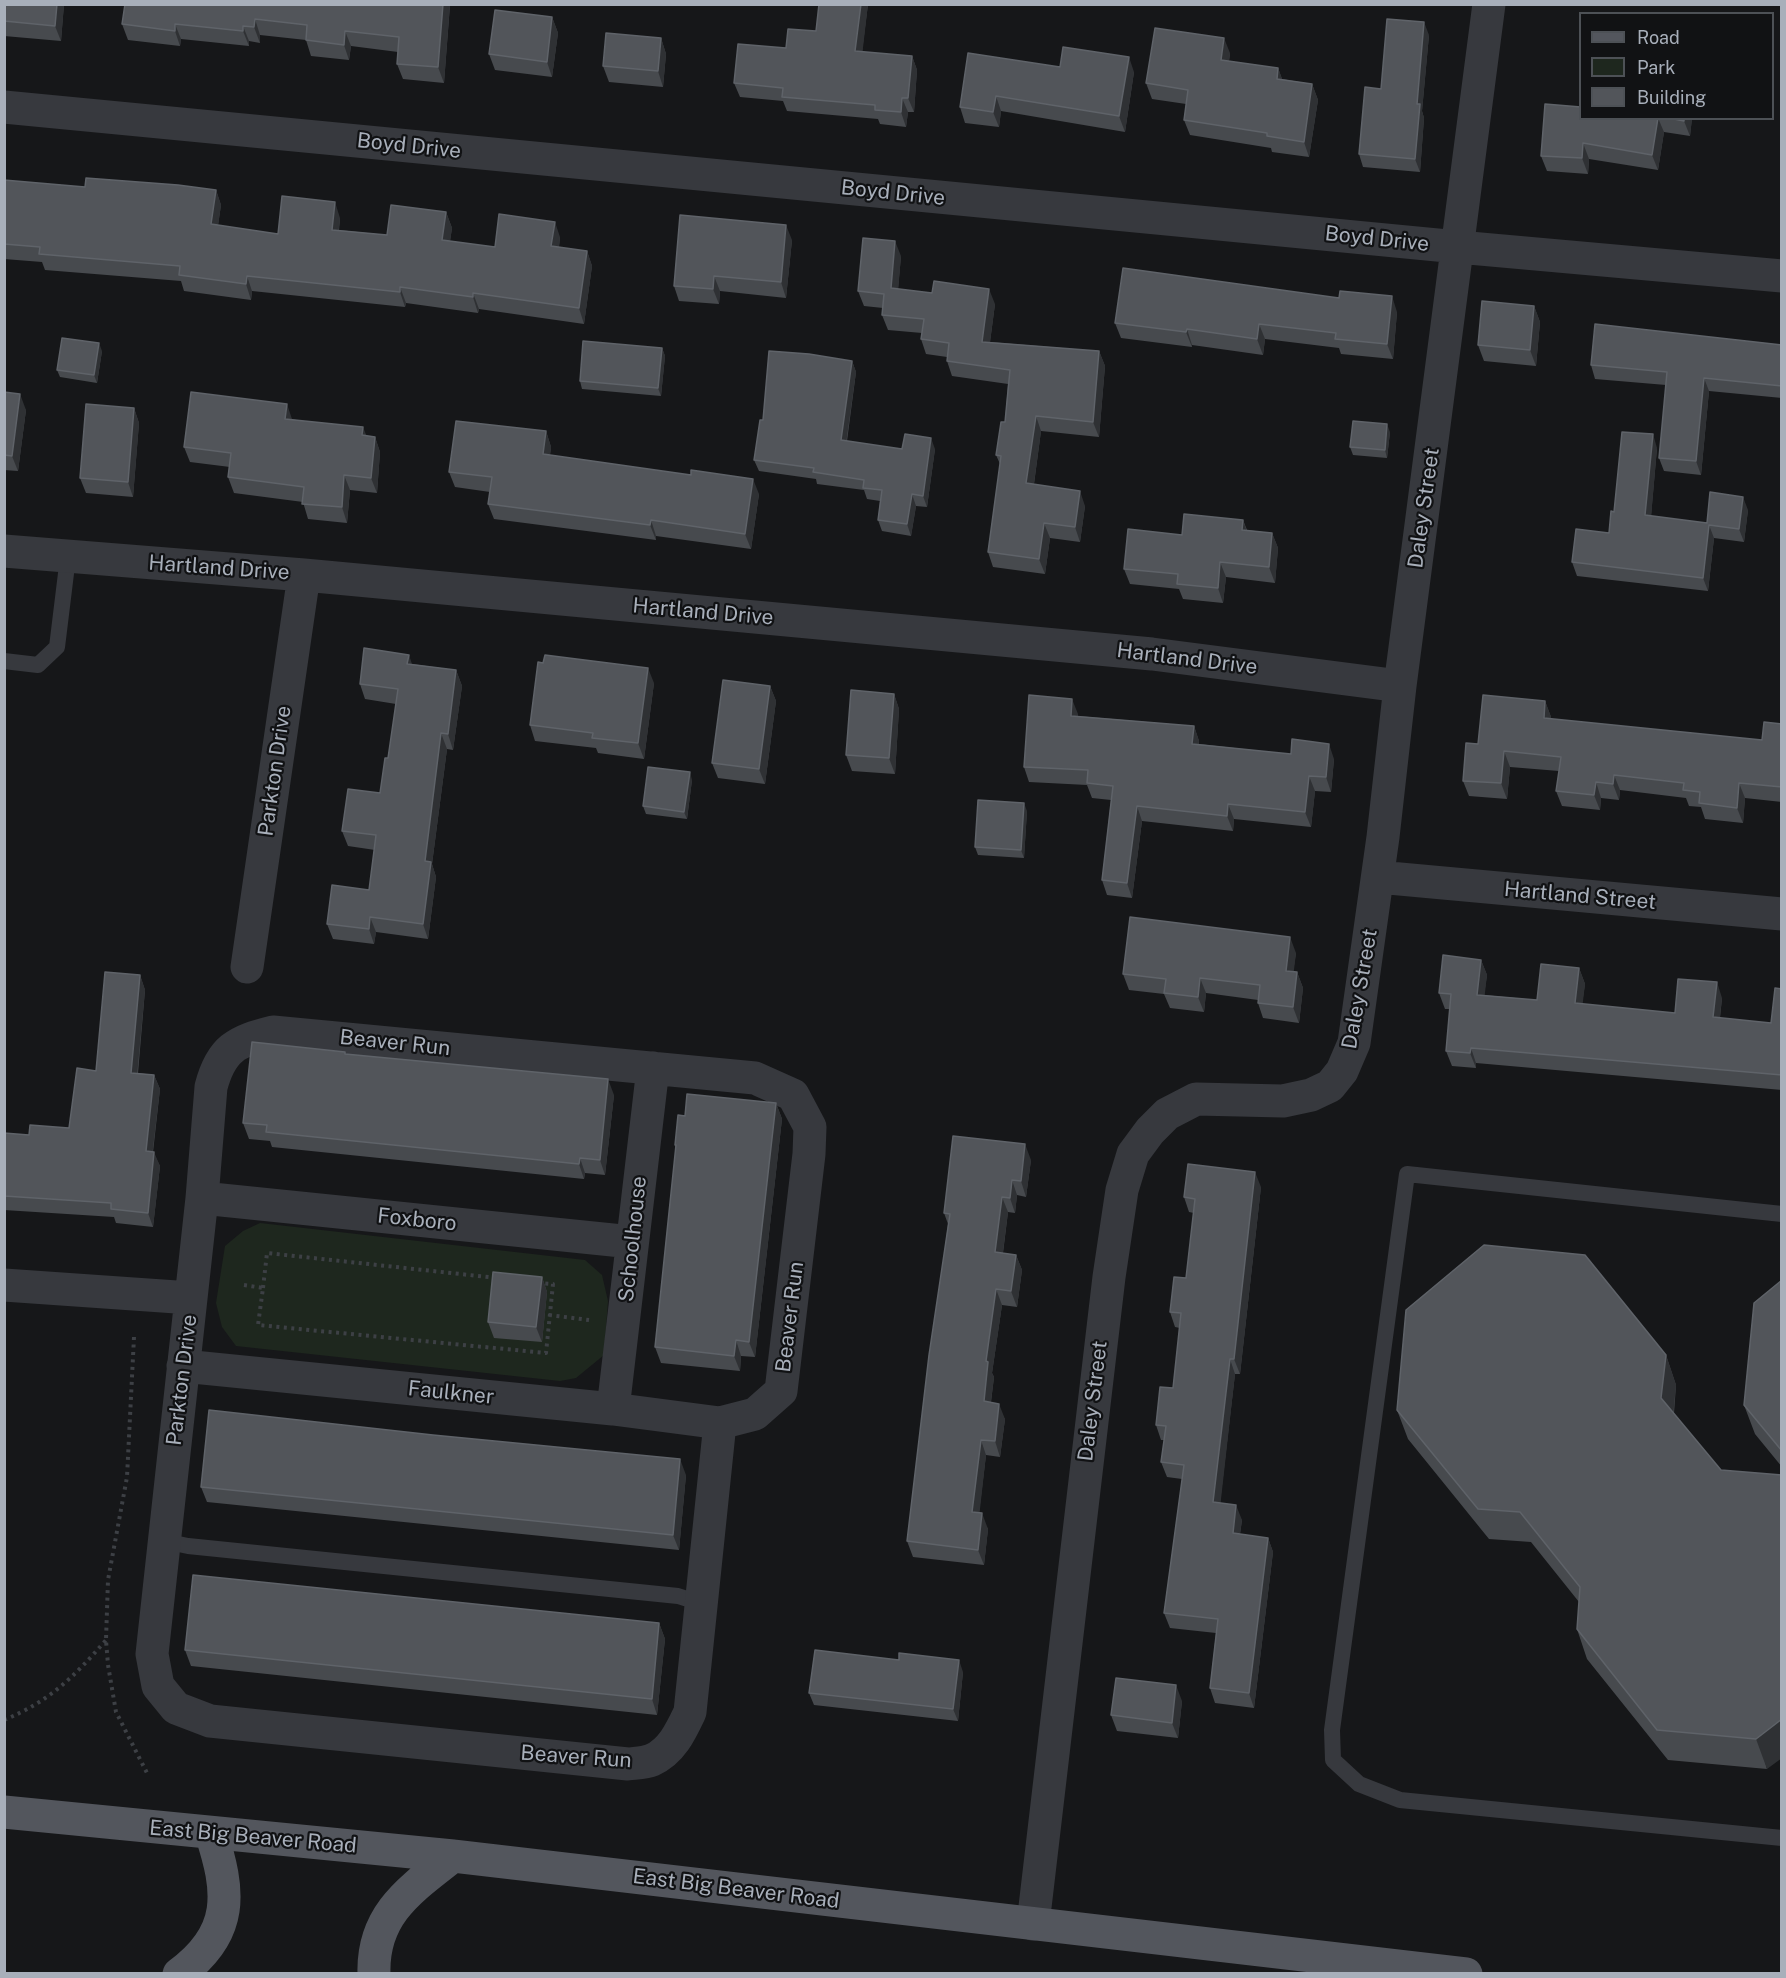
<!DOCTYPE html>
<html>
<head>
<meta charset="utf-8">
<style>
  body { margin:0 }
  #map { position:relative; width:1786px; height:1978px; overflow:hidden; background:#161719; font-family:"Public Sans",sans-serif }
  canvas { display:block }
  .frame { position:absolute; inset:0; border:6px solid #a8afba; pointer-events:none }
  .legend { position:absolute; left:1579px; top:12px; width:195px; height:108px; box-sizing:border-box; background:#111214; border:2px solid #4d5156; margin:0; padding:8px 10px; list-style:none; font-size:18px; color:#a8afba }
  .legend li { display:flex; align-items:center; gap:12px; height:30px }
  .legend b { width:30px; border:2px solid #4d5156 }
</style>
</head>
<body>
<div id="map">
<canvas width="1786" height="1978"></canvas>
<div class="frame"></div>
<ul class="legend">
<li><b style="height:8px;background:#53565d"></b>Road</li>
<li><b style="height:16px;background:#1e271e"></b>Park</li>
<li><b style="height:16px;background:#52555a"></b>Building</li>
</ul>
</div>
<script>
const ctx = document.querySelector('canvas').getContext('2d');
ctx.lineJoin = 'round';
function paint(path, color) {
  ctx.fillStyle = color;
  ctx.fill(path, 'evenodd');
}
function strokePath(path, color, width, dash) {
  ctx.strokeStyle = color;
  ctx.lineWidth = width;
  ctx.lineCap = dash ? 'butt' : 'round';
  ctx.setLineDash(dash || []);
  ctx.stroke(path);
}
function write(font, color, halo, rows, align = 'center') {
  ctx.font = font + ' "Public Sans",sans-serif';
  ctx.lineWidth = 4.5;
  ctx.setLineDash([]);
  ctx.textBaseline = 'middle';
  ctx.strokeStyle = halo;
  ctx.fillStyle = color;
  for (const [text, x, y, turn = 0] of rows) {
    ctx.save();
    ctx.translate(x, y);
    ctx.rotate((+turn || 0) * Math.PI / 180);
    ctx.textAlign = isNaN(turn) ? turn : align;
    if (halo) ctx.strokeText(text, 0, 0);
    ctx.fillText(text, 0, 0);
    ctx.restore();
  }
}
paint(new Path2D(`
  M260,1223L585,1260L602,1275L608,1301L604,1355L576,1378L560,1381L236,1346L222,1327L216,1303L225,1246L243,1231Z`), '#1e271e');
strokePath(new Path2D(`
  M244,1285L263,1288L258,1325L546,1353L553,1284L540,1283
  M263,1288L267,1253L497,1278
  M549,1315L589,1320
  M134,1337L127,1477L108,1580L106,1640L108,1665L116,1712L148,1775
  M4,1720C50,1701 74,1677 106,1640`), '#3d4045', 4, [3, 4.5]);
strokePath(new Path2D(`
  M4,661L38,665L57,647L68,557
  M1782,1214L1407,1174L1332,1730L1333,1760L1359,1784L1400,1800L1782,1838
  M164,1541L188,1546L678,1596L700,1603`), '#37393e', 16);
strokePath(new Path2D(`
  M4,107L1458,247L1782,276
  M4,551L304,575L1152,654L1400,686
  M1378,877L1782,914
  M247,967L304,575
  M202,1198L632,1242
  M4,1285L191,1298
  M183,1366L613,1409L720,1423L755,1414L781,1391L809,1154L810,1127L793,1095L755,1078L273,1032C236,1041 221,1049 211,1087L202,1198L152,1654L158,1686L176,1708L210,1721L628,1764C636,1763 645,1763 652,1760C672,1751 681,1731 690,1712L720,1423
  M613,1409L653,1068
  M1033,1924L1109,1277L1122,1190L1133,1154L1150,1131L1167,1114L1196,1099L1283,1101L1311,1095L1330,1086L1342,1071L1354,1043L1383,837L1400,686L1489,4`), '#37393e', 33);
strokePath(new Path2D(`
  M4,1812L453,1856L1466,1974
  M179,1974C235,1933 230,1891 211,1833
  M374,1974C372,1914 411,1889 453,1856`), '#53565d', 33);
paint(new Path2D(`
  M4,4H64L61,41L4,36Z
  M868,4L862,52L912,56L917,70L914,112H908L906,127L880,124L878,119L787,111L783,101L740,97L734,83L786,48L816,31Z
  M450,5L444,83L403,79L397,64L398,52L351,46L349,60L311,56L306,40L260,35V43L249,41V46L181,39L180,46L128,40L122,24Z
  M552,17L558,33L552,77L495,70L489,54Z
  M1429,35L1422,111L1424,118L1420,172L1363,167L1359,154L1381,89Z
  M661,38L666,54L663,87L609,82L603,66Z
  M1230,53L1229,61L1278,68L1282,79L1312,84L1318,100L1309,157L1272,152L1271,148L1190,135L1184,120L1186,104L1152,99L1146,83Z
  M1060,67L1134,72L1125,132L1001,111L999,127L965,123L960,107Z
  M1581,118H1692L1690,136L1664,132L1658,170L1589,159L1588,174L1547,171L1541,156Z
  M4,180L85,187L216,190L221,205L218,225L278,234L340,218L339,230L387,235L446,212L452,228L450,241L495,247L560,237L559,247L587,251L592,266L584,324L479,309L478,313L406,303L405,307L252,291L251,300L184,291L181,281L45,270L42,262L4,259Z
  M792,240L786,298L720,291L719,304L679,301L674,286Z
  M901,256L898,289L995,304L990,342L1099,351L1105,366L1099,437L1041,431L1034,484L1085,506L1080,542L1050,538L1045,574L993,567L988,552L1000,464L996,455L1005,422L1008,384L952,376L947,361V357L926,354L921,339L922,333L888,330L882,315L883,308L864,306L858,291Z
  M1534,306L1540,322L1536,366L1484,361L1478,345Z
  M1397,312L1393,359L1341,354L1339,348L1265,339L1263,355L1192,345V347L1121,338L1115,323Z
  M1756,342L1782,345V398L1709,391L1701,475L1664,471L1659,458L1666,385L1595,379L1591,365Z
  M662,348L665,356L661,396L582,389L580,381Z
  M102,351L97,383L60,377L57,370Z
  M852,361L856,372L847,441L902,449H935L927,507L916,506L911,536L882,531L878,520L880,501L867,499L864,490L817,484L816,479L759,471L754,460L763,420Z
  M4,392L26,410L18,471L4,470Z
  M134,408L139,423L133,497L86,493L80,478Z
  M292,419L366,436L375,437L380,452L377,493L350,490L347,523L308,519L303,502L234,493L228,477L230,467L190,462L184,447Z
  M546,431L551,447L550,455L759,494L751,549L656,536V540L494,519L488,504L490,492L455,487L449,472Z
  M1390,432L1387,458L1353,455L1350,447Z
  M1657,448L1651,516L1707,523L1748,510L1744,542L1714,538L1708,591L1577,576L1572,562L1609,533L1614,512Z
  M1243,520L1247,530L1272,533L1278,548L1275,583L1226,577L1223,603L1183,599L1179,589L1130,584L1124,569L1182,535Z
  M412,664L456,670L462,686L453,750L447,749L432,864L436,877L428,939L376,932L374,944L333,939L327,924L369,890L375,850L348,846L342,831L380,793L388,758L396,704L365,699L360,684Z
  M654,683L644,759L598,753L596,748L535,741L530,725Z
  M770,686L776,701L765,784L718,778L712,763Z
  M894,694L899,709L895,774L852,771L846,755Z
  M1545,701L1551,717V719L1762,740L1782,724V802L1745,798L1743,823L1705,819L1701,807L1689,806L1686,798L1620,790L1619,800L1601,798L1600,810L1562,806L1556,791L1559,771L1510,767L1507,799L1469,796L1463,781L1478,744Z
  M1078,714V716L1194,726L1199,741V744L1334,759L1331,792L1315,791L1311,827L1234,819L1233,831L1142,821L1132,898L1107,895L1102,880L1111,800L1092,798L1087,785L1029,782L1024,767Z
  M692,780L687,819L646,814L643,806Z
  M1027,811L1024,858L978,855L975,847Z
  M1296,953L1293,972H1297L1303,988L1299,1023L1263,1018L1258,1003V1000L1206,993L1204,1012L1170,1008L1164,994L1129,990L1123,974Z
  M1481,960L1487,975L1484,995L1537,1000L1579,968L1585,984L1582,1004L1675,1013L1722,998L1720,1018L1771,1023L1782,989V1090L1476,1063V1068L1452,1066L1446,1051L1450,1009H1445L1439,993Z
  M140,975L145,990L138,1073L154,1075L160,1089L153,1152L160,1166L153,1227L116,1223L114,1217L4,1210V1133L29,1135L69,1128Z
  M346,1054L614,1095L605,1175L585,1173L584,1179L272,1147L270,1141L249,1139L243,1123Z
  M776,1103L782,1119L755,1357L741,1356L740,1371L661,1363L655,1347L676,1148L675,1145L685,1116Z
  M1031,1160L1026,1197L1017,1195L1015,1213L1008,1212L1003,1253L1016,1255L1022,1270L1017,1307L1002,1305L992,1373L994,1377L991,1402L1005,1419L1000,1457L986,1455L979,1513L988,1529L984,1565L913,1557L907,1541L948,1224L944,1213Z
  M1261,1187L1240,1374H1235L1220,1503L1242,1520L1240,1534L1268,1538L1273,1552L1254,1708L1215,1703L1210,1688L1216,1633L1170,1628L1164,1613L1182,1479L1167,1477L1161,1462L1164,1440H1161L1156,1425L1173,1388L1180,1328L1175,1327L1170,1312L1186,1278L1194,1213L1189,1212L1184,1197Z
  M542,1277L547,1292L542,1342L494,1338L488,1322Z
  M1782,1280V1467L1755,1434L1744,1405Z
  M1666,1355L1676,1385L1674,1413L1767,1769L1668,1760L1587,1659L1577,1629L1579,1602L1531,1542L1489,1539L1408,1439L1397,1410Z
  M686,1475L679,1550L207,1502L201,1487Z
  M659,1623L665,1639L657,1715L191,1666L185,1650Z
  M963,1672L958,1721L814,1705L809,1693Z
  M1182,1701L1178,1738L1117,1731L1111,1715Z`), '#474a4e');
paint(new Path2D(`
  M57,4H64L61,41L55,26Z
  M443,4H450L444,83L438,67Z
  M861,4H868L861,65L855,51Z
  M552,17L558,33L552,77L547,62Z
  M255,19L260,35V43L254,27Z
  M1424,22L1429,35L1422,111L1424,118L1420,172L1415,159L1417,104Z
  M175,24L181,39L180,46L175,31Z
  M243,26L249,41V46L243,31Z
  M345,31L351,46L349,60L344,45Z
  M661,38L666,54L663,87L658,71Z
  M1224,38L1230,53L1227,76L1221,60Z
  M912,56L917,70L914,112L908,98Z
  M1129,57L1134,72L1125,132L1119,116Z
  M1278,68L1284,84L1277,79Z
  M1312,84L1318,100L1309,157L1304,142Z
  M996,96L1001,111L999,127L993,112Z
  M902,98L908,112L906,127L901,112Z
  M1658,118L1664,132L1658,170L1652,155Z
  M1684,118H1692L1690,136L1684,121Z
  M1583,143L1589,159L1588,174L1582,158Z
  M216,190L221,205L216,240L211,224Z
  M335,202L340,218L337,245L332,230Z
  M446,212L452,228L448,255L442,240Z
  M555,222L560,237L557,261L551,246Z
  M786,225L792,240L786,298L781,282Z
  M895,241L901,256L897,303L891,288Z
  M587,251L592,266L584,324L579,308Z
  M247,276L252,291L251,300L246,284Z
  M714,276L720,291L719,304L713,289Z
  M400,287L406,303L405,307L400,292Z
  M989,289L995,304L988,357L982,342Z
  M473,293L479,309L478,313L473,297Z
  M1392,296L1397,312L1393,359L1387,344Z
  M1534,306L1540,322L1536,366L1530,350Z
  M1259,324L1265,339L1263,355L1257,339Z
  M1187,329L1192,345V347L1186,332Z
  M99,343L102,351L97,383L94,375Z
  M662,348L665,356L661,396L658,388Z
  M1099,351L1105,366L1099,437L1093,422Z
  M852,361L856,372L845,451L841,440Z
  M1704,378L1709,391L1701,475L1696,461Z
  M20,394L26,410L18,471L12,456Z
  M287,404L292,419L290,435L285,419Z
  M134,408L139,423L133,497L128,482Z
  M1036,416L1041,431L1032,498L1026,483Z
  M1387,424L1390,432L1387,458L1385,450Z
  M363,427L369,442L362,435Z
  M546,431L551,447L548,470L543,454Z
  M1653,434L1657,448L1650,529L1645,515Z
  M375,437L380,452L377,493L371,478Z
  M931,438L935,449L927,507L923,496Z
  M344,475L350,490L347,523L342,507Z
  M753,479L759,494L751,549L745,534Z
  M1080,491L1085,506L1080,542L1075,527Z
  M912,494L916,506L911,536L907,524Z
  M1743,497L1748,510L1744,542L1739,529Z
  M651,520L656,536V540L650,525Z
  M1243,520L1248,535L1242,530Z
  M1044,523L1050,538L1045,574L1039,559Z
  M1709,525L1714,538L1708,591L1703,578Z
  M1272,533L1278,548L1275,583L1269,567Z
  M1220,562L1226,577L1223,603L1218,588Z
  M409,655L414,670L407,664Z
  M648,668L654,683L644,759L638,743Z
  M456,670L462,686L453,750L448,734Z
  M770,686L776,701L765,784L759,769Z
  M894,694L899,709L895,774L889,758Z
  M1072,699L1078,714L1077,731L1071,716Z
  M1545,701L1551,717L1549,733L1544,718Z
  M1194,726L1199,741L1198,759L1192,744Z
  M441,733L447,749L432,864L436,877L428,939L423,924L425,861Z
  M1329,744L1334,759L1331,792L1326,777Z
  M1504,751L1510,767L1507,799L1501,783Z
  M690,772L692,780L687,819L684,812Z
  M1614,775L1620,790L1619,800L1613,784Z
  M1309,776L1315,791L1311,827L1305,812Z
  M1596,782L1601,798L1600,810L1594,795Z
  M1739,783L1745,798L1743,823L1737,808Z
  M1024,803L1027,811L1024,858L1021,850Z
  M1228,804L1234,819L1233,831L1227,816Z
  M1137,806L1142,821L1132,898L1127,883Z
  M370,917L376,932L374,944L369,929Z
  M1290,937L1296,953L1292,986L1286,971Z
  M1481,960L1487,975L1483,1010L1477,995Z
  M1579,968L1585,984L1581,1018L1575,1003Z
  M1297,972L1303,988L1299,1023L1293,1007Z
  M140,975L145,990L136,1087L131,1073Z
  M1200,978L1206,993L1204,1012L1198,997Z
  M1717,982L1722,998L1718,1033L1713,1017Z
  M1471,1048L1476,1063V1068L1470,1053Z
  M154,1075L160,1089L151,1165L146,1151Z
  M608,1079L614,1095L605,1175L600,1160Z
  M776,1103L782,1119L755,1357L749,1342Z
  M1025,1144L1031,1160L1026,1197L1021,1181Z
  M154,1152L160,1166L153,1227L148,1213Z
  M580,1158L585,1173L584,1179L579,1164Z
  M1255,1172L1261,1187L1240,1374L1234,1359Z
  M1012,1180L1017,1195L1015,1213L1010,1198Z
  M1002,1197L1008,1212L1001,1267L995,1252Z
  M1016,1255L1022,1270L1017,1307L1011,1291Z
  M542,1277L547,1292L542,1342L536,1327Z
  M996,1289L1002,1305L992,1373L994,1377L989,1417L984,1401L986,1361Z
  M736,1340L741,1356L740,1371L734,1356Z
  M1666,1355L1676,1385L1672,1427L1661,1398Z
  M1230,1359L1235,1374L1219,1517L1213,1502Z
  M999,1404L1005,1419L1000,1457L995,1441Z
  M981,1440L986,1455L978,1527L972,1512Z
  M680,1459L686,1475L679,1550L673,1535Z
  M1236,1505L1242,1520L1238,1548L1233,1533Z
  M982,1513L988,1529L984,1565L978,1550Z
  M1268,1538L1273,1552L1254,1708L1249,1693Z
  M659,1623L665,1639L657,1715L652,1699Z
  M959,1660L963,1672L958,1721L953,1709Z
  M1176,1685L1182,1701L1178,1738L1172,1723Z
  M1782,1719V1758L1767,1769L1756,1739Z`), '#2f3134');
const building = new Path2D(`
  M4,4H57L55,26L4,21Z
  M125,4H443L438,67L397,64L399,37L345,31L344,45L306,40L307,25L255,19L254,27L243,26V31L175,24V31L122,24Z
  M819,4H861L855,51L912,56L908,98H902L901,112L875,110V105L782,97L783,88L734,83L738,44L786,48L788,29L816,31Z
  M495,10L552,17L547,62L489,54Z
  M1387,19L1424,22L1417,104H1420L1415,159L1359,154L1365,87L1381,89Z
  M1155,28L1224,38L1221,60L1278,68L1277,79L1312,84L1304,142L1267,136V133L1184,120L1188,90L1146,83Z
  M606,33L661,38L658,71L603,66Z
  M1063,47L1129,57L1119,116L996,96L993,112L960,107L968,53L1060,67Z
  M1545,104L1581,107V118H1658L1652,155L1583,143L1582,158L1541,156Z
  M1669,118H1684V121Z
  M86,178L178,185L216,190L211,224L278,234L282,196L335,202L332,230L387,235L391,205L446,212L442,240L495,247L499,214L555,222L551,246L587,251L579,308L473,293V297L400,287V292L247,276L246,284L179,275L180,266L39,254L40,247L4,244V180L85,187Z
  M680,215L786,225L781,282L714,276L713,289L674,286Z
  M863,238L895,241L891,288L932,293L934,281L989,289L982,342L1099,351L1093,422L1036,416L1026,483L1080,491L1075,527L1044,523L1039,559L988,552L1001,456L996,455L1001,422H1005L1010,370L947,361L949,343L921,339L924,319L882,315L884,294L858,291Z
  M1123,268L1339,298L1340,291L1392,296L1387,344L1335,339L1336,333L1259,324L1257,339L1187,329L1186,332L1115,323Z
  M1482,301L1534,306L1530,350L1478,345Z
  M1595,324L1782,345V386L1704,378L1696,461L1659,458L1667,372L1591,365Z
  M62,338L99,343L94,375L57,370Z
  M583,341L662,348L658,388L580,381Z
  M769,351L809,354L852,361L841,440L902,449L905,434L931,438L923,496L912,494L907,524L878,520L882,490L863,488L864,480L813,472L814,468L754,460L760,420H763Z
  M4,392L20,394L12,456L4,455Z
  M191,392L287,404L285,419L363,427L362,435L375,437L371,478L344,475L342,507L302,504L304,487L228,477L231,453L184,447Z
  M86,404L134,408L128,482L80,478Z
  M456,421L546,431L543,454L691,475V470L753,479L745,534L651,520L650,525L488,504L492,477L449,472Z
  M1353,421L1387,424L1385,450L1350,447Z
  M1622,432L1653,434L1645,515L1707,523L1710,492L1743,497L1739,529L1709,525L1703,578L1572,562L1576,529L1609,533L1611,511L1614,512Z
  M1184,514L1243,520L1242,530L1272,533L1269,567L1220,562L1218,588L1177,584L1178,574L1124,569L1128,529L1182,535Z
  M364,648L409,655L407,664L456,670L448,734L441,733L425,861L431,862L423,924L370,917L369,929L327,924L332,885L369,890L376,835L342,831L348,789L380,793L385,758H388L398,689L360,684Z
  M545,655L648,668L638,743L592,738L593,733L530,725L538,662L543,663Z
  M723,680L770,686L759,769L712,763Z
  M851,690L894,694L889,758L846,755Z
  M1029,695L1072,699L1071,716L1194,726L1192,744L1291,754L1292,739L1329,744L1326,777L1309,776L1305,812L1228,804L1227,816L1137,806L1127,883L1102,880L1113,786L1087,783L1088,770L1024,767Z
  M1483,695L1545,701L1544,718L1762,740L1764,722L1782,724V787L1739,783L1737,808L1699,803L1700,792L1683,790L1684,783L1614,775L1613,784L1596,782L1594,795L1556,791L1561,757L1504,751L1501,783L1463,781L1466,743L1478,744Z
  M648,767L690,772L684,812L643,806Z
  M978,800L1024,803L1021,850L975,847Z
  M1130,917L1290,937L1286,971L1297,972L1293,1007L1258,1003L1260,985L1200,978L1198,997L1164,993L1166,979L1123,974Z
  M1443,955L1481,960L1477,995L1537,1000L1541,964L1579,968L1575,1003L1675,1013L1678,979L1717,982L1713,1017L1771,1023L1775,988L1782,989V1075L1471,1048L1470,1053L1446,1051L1451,994L1439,993Z
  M105,972L140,975L131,1073L154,1075L146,1151L154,1152L148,1213L111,1209V1203L4,1196V1133L29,1135L30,1125L69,1128L77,1068L96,1071Z
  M252,1042L345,1052V1054L608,1079L600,1160L580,1158L579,1164L266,1132L267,1125L243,1123Z
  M687,1094L776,1103L749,1342L736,1340L734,1356L655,1347L676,1145H675L678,1115L685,1116Z
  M953,1136L1025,1144L1021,1181L1012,1180L1010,1198L1002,1197L995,1252L1016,1255L1011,1291L996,1289L986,1361L988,1362L984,1401L999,1404L995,1441L981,1440L972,1512L982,1513L978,1550L907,1541L929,1355L950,1214L944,1213Z
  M1188,1164L1255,1172L1234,1359H1230L1213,1502L1236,1505L1233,1533L1268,1538L1249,1693L1210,1688L1218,1619L1164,1613L1184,1465L1161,1462L1166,1426L1156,1425L1160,1387L1173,1388L1181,1313L1170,1312L1174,1277L1186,1278L1195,1199L1184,1197Z
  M1484,1245L1585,1255L1666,1355L1661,1398L1721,1470L1782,1475V1719L1756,1739L1657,1730L1577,1629L1580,1587L1520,1512L1478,1509L1397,1410L1406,1310Z
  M493,1272L542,1277L536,1327L488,1322Z
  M1782,1280V1451L1744,1405L1754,1303Z
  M209,1410L433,1435L680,1459L673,1535L201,1487Z
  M193,1575L659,1623L652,1699L185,1650Z
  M815,1650L899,1660V1653L959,1660L953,1709L809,1693Z
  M1116,1678L1176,1685L1172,1723L1111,1715Z`);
paint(building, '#52555a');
strokePath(building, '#5f6369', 1.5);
write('21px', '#a8afba', '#111214', [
  ["Boyd Drive",409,146,6],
  ["Boyd Drive",893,193,6],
  ["Boyd Drive",1377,239,6],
  ["Daley Street",1424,508,-82],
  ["Hartland Drive",219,568,4],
  ["Hartland Drive",703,612,5],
  ["Hartland Drive",1187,659,7],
  ["Parkton Drive",275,771,-82],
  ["Hartland Street",1580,896,5],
  ["Daley Street",1360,989,-80],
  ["Beaver Run",395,1043,6],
  ["Foxboro",417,1220,6],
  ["Schoolhouse",633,1239,-84],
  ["Beaver Run",790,1317,-83],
  ["Parkton Drive",182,1380,-83],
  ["Faulkner",451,1393,6],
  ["Daley Street",1093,1401,-83],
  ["Beaver Run",576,1757,4],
  ["East Big Beaver Road",253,1837,5],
  ["East Big Beaver Road",736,1889,7]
]);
</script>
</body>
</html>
